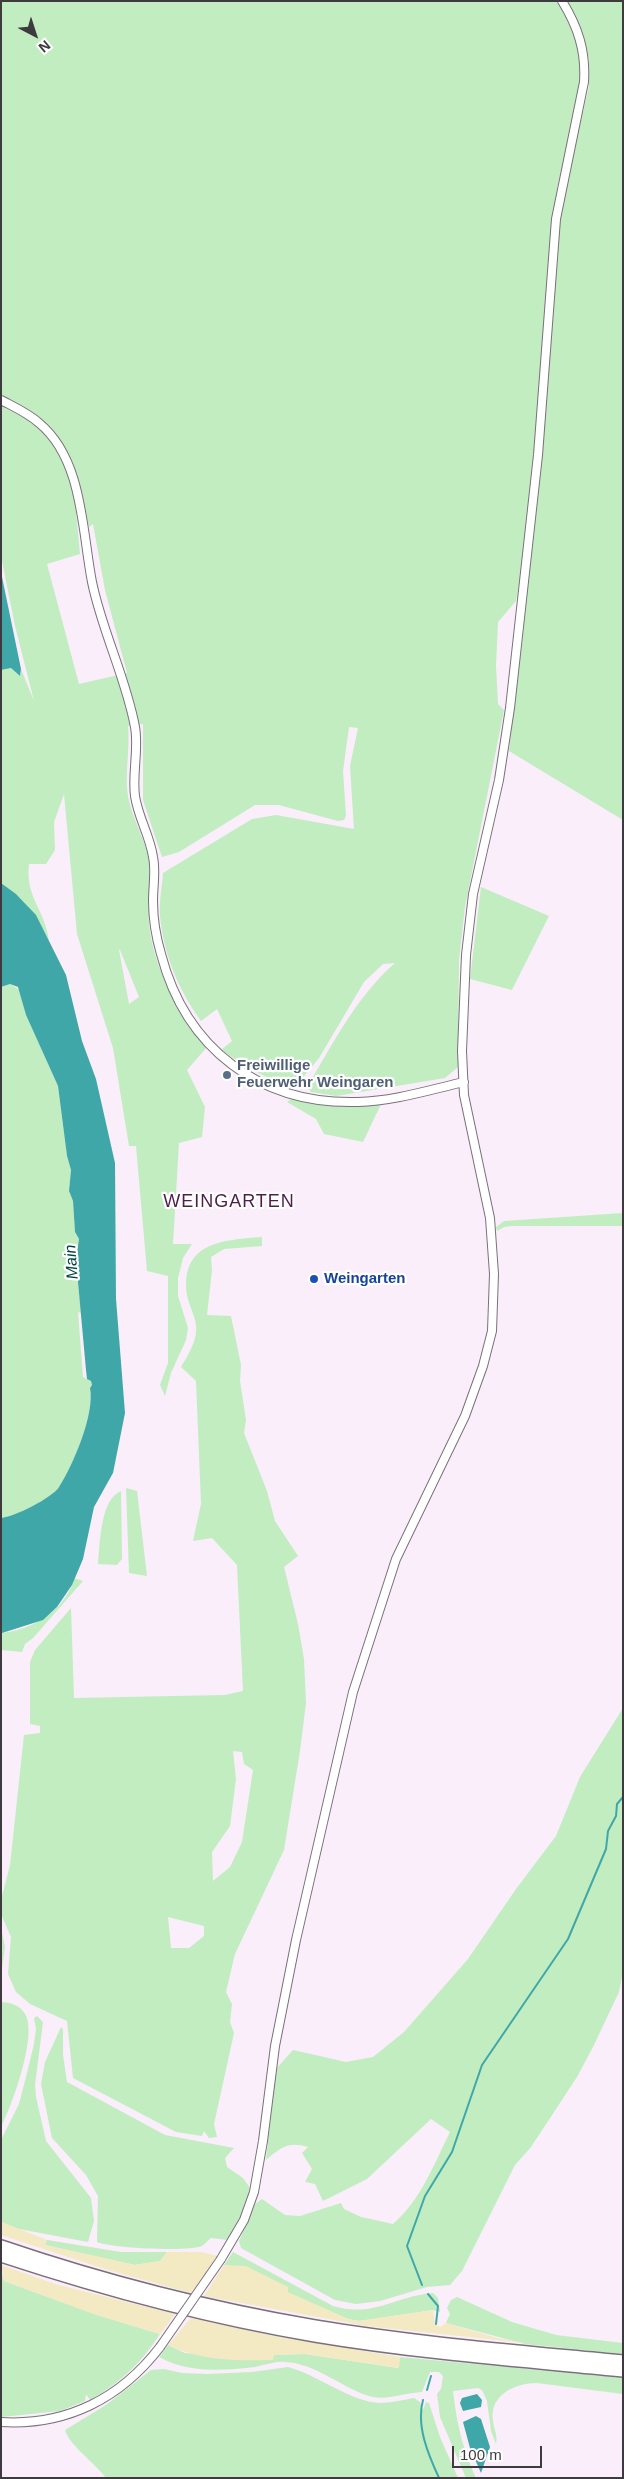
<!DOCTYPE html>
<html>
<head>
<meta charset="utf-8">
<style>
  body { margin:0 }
  #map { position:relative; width:624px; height:2479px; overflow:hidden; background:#f9eefa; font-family:Helvetica,sans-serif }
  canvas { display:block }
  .frame { position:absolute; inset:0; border:2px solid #3e3a3f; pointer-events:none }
  .north { position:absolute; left:10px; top:10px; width:50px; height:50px; -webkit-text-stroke:4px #fff; paint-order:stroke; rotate:140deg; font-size:14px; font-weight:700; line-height:20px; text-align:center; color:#3e3a3f }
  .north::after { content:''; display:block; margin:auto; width:18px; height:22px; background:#3e3a3f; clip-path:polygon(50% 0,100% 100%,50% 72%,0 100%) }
  .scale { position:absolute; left:452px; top:2446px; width:90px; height:22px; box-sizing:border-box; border:2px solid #3e3a3f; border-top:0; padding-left:6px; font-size:15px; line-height:18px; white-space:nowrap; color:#3e3a3f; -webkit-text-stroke:4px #fff; paint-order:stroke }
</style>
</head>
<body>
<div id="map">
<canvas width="624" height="2479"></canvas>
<div class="frame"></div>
<div class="north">N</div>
<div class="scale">100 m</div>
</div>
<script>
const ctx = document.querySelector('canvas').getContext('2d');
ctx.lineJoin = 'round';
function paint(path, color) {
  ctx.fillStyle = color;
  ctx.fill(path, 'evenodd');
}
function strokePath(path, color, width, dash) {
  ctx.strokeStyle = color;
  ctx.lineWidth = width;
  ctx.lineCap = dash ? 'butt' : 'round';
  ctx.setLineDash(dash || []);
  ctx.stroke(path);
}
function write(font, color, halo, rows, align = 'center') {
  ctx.font = font + ' Helvetica,sans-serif';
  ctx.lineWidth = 4.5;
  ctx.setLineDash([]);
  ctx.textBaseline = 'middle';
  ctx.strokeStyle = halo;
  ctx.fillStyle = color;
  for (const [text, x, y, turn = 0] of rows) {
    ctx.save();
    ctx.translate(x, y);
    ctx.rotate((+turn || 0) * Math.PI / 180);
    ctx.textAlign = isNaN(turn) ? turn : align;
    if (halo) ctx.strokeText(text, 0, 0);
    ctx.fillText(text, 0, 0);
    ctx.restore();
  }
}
paint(new Path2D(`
  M1,1H558L566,12L581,53V90L558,183L553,215L533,473L521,573L516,601L498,622L496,666L498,704L504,710L465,907L459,960L458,1067L445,1078L336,1096L311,1092L307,1087C333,1044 356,997 395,963L383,964L364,982L319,1058L295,1087C267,1080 245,1066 221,1050L232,1041L217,1009L201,1021C178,989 164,955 160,916C159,902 162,887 163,873L252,819L276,815L354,829L350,766L358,728L349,727L343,771L346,816L344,820L338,821L279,805H255L179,852L162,857L143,800V724L128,726C130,746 126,766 127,787C128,810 141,830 147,852C153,875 147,901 149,924C154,972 179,1010 207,1047L187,1070L205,1107L202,1137L179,1143L173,1244H192L183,1258L178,1278V1296L188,1328L186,1340L171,1373L165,1396L160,1385L168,1363V1276L147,1271L136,1146H129L113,1048L77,934L64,794L54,822L55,850L46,864H29C25,898 45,909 49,941C36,914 26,901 1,883V670L11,668L20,676L21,669L34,701L15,626L1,556V406L29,420L48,434L62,460L74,491L80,554L47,564L79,684L127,673L105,590L93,524L89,527C80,484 69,439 32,412C22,405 11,401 1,394ZM120,950L139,997L129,1004L119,950Z
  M566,1H623V820L509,751L540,475L561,204L589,87V60L581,29Z
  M481,887L549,916L512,990L470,979Z
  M10,984L20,990L26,1015L58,1086L67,1156L71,1170L69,1191L73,1201L75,1232L79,1239L76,1260L81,1313L78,1312L83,1377L91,1381L92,1385L90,1388C95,1414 73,1465 59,1487C52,1498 14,1517 1,1518V987Z
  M291,1099C321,1104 352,1109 382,1102L363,1142L324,1134L316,1119L287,1102Z
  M623,1213V1226H512L504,1227L497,1231L496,1227L504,1221Z
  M262,1237V1246L224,1249L211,1257L212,1270L207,1315L231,1316L241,1365L240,1381L246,1420L244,1433L267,1491L275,1521L298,1556L284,1567L298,1624L304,1659L306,1703L300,1751L284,1850L235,1954L226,1992L232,2004L230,2022L234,2033L214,2124L217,2137L209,2138L204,2131L202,2136L176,2132L73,2078L67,2021L30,2004L16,1992L8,1974L11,1937L1,1914V1900L10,1865L24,1735L40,1733V1726L30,1724V1662L35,1650L71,1608L74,1698L225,1695L243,1691L237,1565L212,1538L193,1541L201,1504L196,1381L181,1367C187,1357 195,1344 196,1332C198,1320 189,1307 187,1295C180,1242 223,1240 262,1237ZM233,1751L242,1752L244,1764L253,1770L242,1842L230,1867L213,1881L212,1852L230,1826L236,1779ZM168,1917L204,1926V1936L189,1948H171Z
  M126,1488L137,1491L147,1576L129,1573Z
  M121,1491L122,1559L117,1565L98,1564C100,1545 100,1499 121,1491Z
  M74,1578L83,1581L33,1638L25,1644L22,1652L1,1650V1633C32,1630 66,1611 74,1578Z
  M623,1708V1972L619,1992L593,2047L577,2077L531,2147L515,2165L462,2271L450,2285L427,2287L380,2301L356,2304L335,2300L241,2248L239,2241L255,2204L262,2199L285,2215L300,2216L341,2203L344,2209L361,2217L393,2224C421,2200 434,2164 450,2132L431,2119L367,2179L323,2201L315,2184L305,2182L312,2169L302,2153L308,2147C288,2141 280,2148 266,2160L276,2069L293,2050L346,2062L373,2057L404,2032L468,1959L516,1889L556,1836L580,1777Z
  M1,1927L5,1947L1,1976Z
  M2,2002C11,2003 20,2005 25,2014C38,2034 12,2106 1,2127Z
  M37,2016L43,2022L35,2085L36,2097L46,2141L91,2198L94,2221L88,2242L19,2229L1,2222V2140L19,2104L26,2077L34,2044L36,2029L34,2018Z
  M61,2027L63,2029V2055L67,2082L165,2135L234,2148L225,2158L227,2167L243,2178L250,2188L240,2217L228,2240L211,2238C208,2240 205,2244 202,2246C189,2252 110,2248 97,2242L98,2196L86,2175L52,2138L41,2084L45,2062Z
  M47,2240L121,2252H167L160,2261L135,2265L45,2245Z
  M233,2252L333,2306C374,2318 395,2296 433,2293L438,2298L440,2312L433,2310L359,2321L348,2319L224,2265Z
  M1,2269L4,2281L97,2315L160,2334C141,2363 120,2383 90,2400L86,2394L85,2401L60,2411L1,2417Z
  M457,2297L512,2322L556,2335L623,2343V2354L525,2344L446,2323L450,2314L447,2308L451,2300Z
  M168,2345L185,2353L273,2360V2355L305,2354L398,2368L400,2357L623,2378V2394L537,2383C515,2383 489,2395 493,2421C494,2430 498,2435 496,2444L491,2431L487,2401L482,2390L478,2388L453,2391C457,2424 462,2447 476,2478H466L440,2417L437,2394L441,2389L443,2376L439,2372H430L422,2392C403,2393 384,2402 366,2395C340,2386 314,2363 285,2362C276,2361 265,2365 255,2367C223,2371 187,2373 159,2357Z
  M288,2367C318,2375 349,2401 379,2403C390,2403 403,2400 414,2398L420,2402L423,2410L426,2402L429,2403L440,2437L458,2478H106C95,2463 69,2445 65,2430L106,2405L151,2370L164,2369L182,2373L207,2374L252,2372Z`), '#c1edc1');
paint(new Path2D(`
  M1,2222L47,2240L45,2245L135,2265L160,2261L167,2252H202L217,2256L191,2293L108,2270L1,2235Z
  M1,2265L55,2284L175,2314L160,2334L97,2315L4,2281Z
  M224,2265L246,2266L288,2287V2292L348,2319L359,2321L433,2310L435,2324L440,2327L446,2323L497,2338L526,2343L366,2326L204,2296Z
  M191,2318L274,2336L400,2357L399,2368L305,2354L274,2355L273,2360C236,2361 202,2361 168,2345Z`), '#f3e9c3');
paint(new Path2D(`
  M1,572L21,669L20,676L11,668L1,670Z
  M1,883L16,894L36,915L66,975L82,1041L96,1079L115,1163L116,1299L125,1413L113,1473L94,1507L83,1559L72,1585L57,1607L43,1620L2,1633L1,1518C14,1517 52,1498 59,1487C73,1465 95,1414 90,1388L92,1385L91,1381L87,1379L86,1370L76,1260L79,1239L75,1232L73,1201L69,1191L71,1170L67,1156L58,1086L26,1015L18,987L10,984L1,987Z
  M477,2394L482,2400L481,2407L463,2411L460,2403L462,2398Z
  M476,2416L481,2419L490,2447L481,2473L470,2448L463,2422Z`), '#40a7a9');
strokePath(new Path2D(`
  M422,2285L407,2246L425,2196L452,2152L482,2065L568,1939L606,1849L608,1831L616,1816L617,1804L623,1797
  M428,2294L438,2306L436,2324
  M427,2390L431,2376
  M423,2400C416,2426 428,2454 439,2478`), '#40a7a9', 2);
const minor = new Path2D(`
  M1,400C14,407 28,413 39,423C83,459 82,531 92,582C102,631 126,678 135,727C139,750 132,773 135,796C138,817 150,836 153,857C156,871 153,886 153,901C153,918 156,937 161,954C186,1049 260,1105 358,1102C394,1101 429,1090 464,1082
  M221,2259L244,2220L254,2192L263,2141L275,2046L296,1940L353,1692L396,1559L465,1416L483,1366L492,1331L494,1274L490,1218L464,1095L462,1051L466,955L473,894L499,780L510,708L538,455L556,219L584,82C586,51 578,27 562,1
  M1,2422C67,2426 121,2398 160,2347`);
const highway = new Path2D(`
  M1,2246C104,2281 209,2308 315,2326C417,2343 520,2351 623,2361
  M1,2256C104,2290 208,2318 315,2336C417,2353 520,2361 623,2371`);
strokePath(minor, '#7a707b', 10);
strokePath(highway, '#7a707b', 14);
strokePath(minor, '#fff', 8);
strokePath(highway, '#fff', 11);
const minorBridge = new Path2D(`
  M160,2347L221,2259`);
strokePath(minorBridge, '#7a707b', 10, []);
strokePath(minorBridge, '#fff', 8);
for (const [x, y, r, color] of [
  [227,1075,5,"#5c6f8a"],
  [314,1279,5,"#1a4fb4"]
]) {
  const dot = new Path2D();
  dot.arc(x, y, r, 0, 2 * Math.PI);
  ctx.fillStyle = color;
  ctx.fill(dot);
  strokePath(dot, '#fff', 2);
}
write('bold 15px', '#4e5e75', '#fff', [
  ["Freiwillige",237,1066],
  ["Feuerwehr Weingaren",237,1083]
], 'left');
write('bold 15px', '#164399', '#fff', [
  ["Weingarten",324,1279]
], 'left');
write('italic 16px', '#034545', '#fff', [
  ["Main",72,1262,-94]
]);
ctx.letterSpacing = '1px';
write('18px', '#4e1d4c', '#fff', [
  ["WEINGARTEN",229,1202]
]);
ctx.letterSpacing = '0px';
</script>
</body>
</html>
